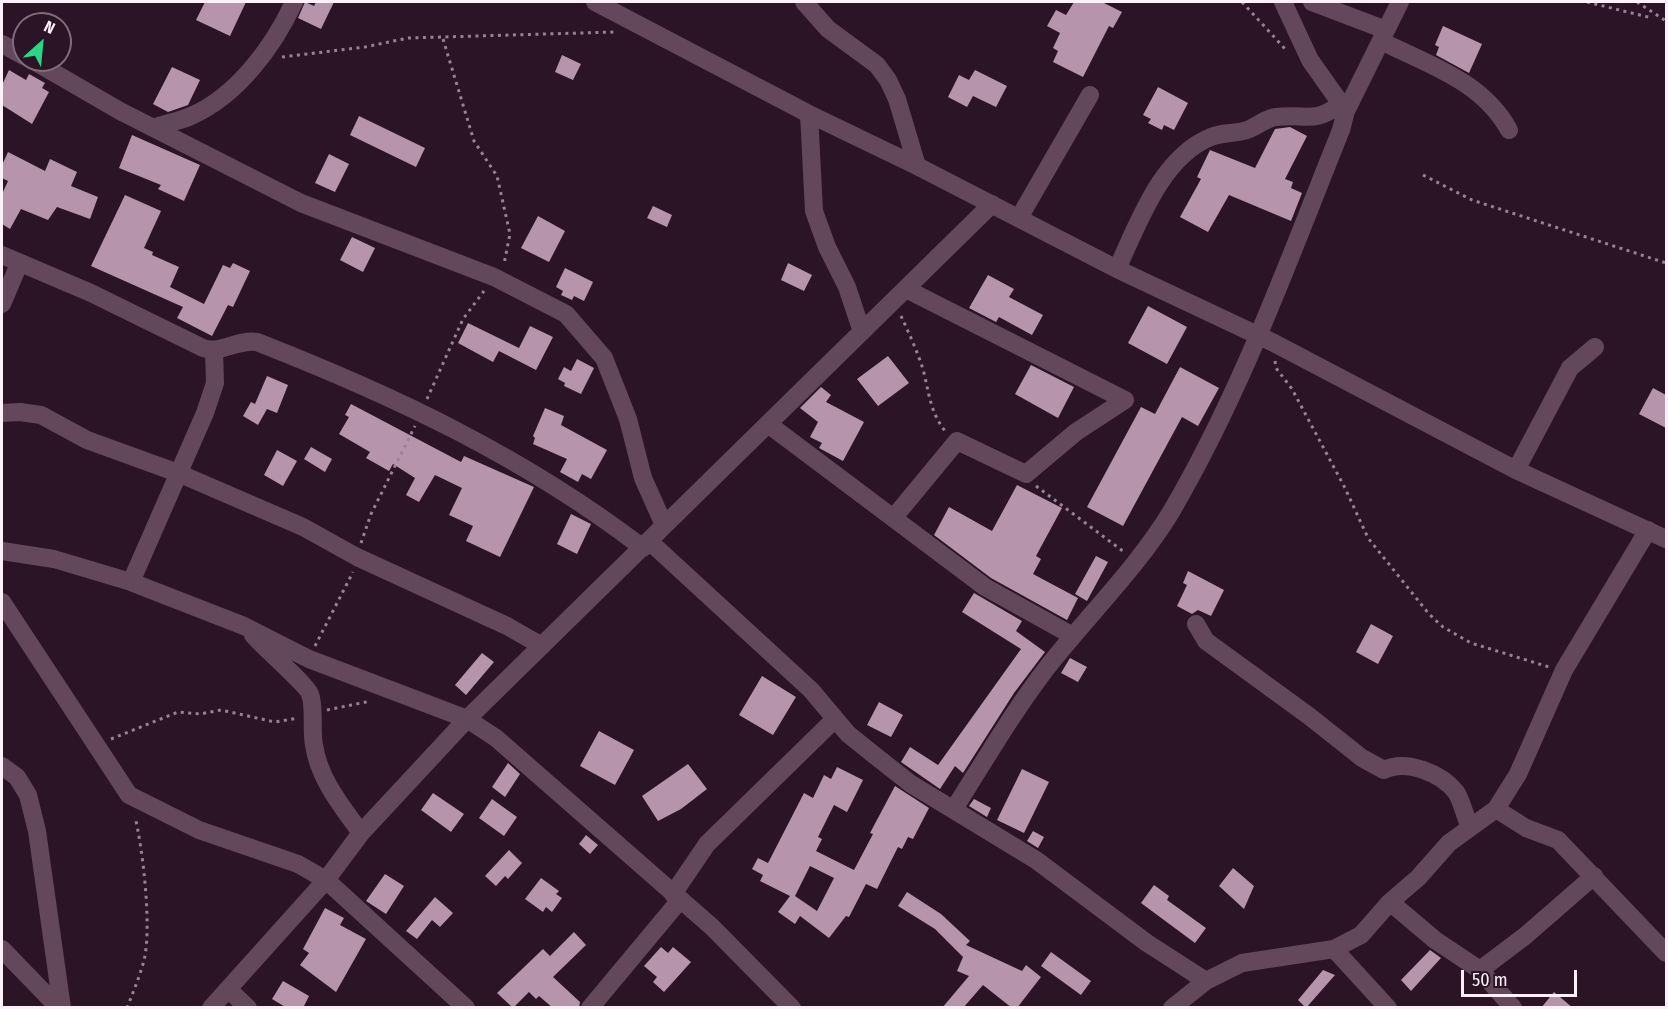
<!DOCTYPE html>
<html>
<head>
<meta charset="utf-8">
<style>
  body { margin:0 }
  #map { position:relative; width:1668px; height:1009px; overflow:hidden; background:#2c1427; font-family:"Fira Sans Condensed",sans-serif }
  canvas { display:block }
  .frame { position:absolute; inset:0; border:3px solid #fef0fa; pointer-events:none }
  .north { position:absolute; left:12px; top:12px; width:60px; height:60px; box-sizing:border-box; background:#2c1427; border:2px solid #806c7b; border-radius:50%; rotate:27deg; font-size:16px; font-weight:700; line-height:24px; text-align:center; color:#fef0fa }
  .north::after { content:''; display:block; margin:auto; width:21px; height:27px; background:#27d885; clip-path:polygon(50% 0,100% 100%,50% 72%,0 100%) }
  .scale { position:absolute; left:1461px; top:970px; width:116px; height:27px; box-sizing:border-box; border:3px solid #fef0fa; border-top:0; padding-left:8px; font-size:18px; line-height:21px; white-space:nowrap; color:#fef0fa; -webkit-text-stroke:4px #2c1427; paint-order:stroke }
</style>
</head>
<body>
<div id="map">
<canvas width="1668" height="1009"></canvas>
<div class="frame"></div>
<div class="north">N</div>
<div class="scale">50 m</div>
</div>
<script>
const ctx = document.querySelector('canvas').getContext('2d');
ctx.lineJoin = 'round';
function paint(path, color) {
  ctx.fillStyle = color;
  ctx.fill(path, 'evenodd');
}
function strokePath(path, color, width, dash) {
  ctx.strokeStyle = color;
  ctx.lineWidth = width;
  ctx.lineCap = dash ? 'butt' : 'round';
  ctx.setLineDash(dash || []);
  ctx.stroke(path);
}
paint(new Path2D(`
  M205,2H246L230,36L196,20Z
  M305,2L314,6L316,2H334L321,29L298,18Z
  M1074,2H1102L1122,12L1113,28L1109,26L1083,77L1053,62L1058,51L1053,48L1060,33L1047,26L1056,10L1066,15Z
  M1443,26L1482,44L1469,73L1436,55L1439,47L1435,45Z
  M562,55L581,64L573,80L555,72Z
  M172,67L200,80L188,105L168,112L153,104Z
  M9,70L26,80L29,74L45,83L42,88L49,92L32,124L2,105V85Z
  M975,70L1007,86L996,107L973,96L967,107L948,97L959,75L969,80Z
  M1158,87L1188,103L1174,130L1164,125L1162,130L1148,123L1151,119L1143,115Z
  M359,116L425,148L416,167L350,135Z
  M1290,127L1307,136L1285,179L1293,182L1291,188L1302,193L1291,221L1229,195L1208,232L1180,217L1201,179L1197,177L1210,150L1255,168L1275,129Z
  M132,135L200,165L184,201L158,189L161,185L119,168Z
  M8,152L45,171L50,159L77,172L71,186L98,197L90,219L57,207L48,220L21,209L10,229L2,224V194L8,181L2,178V165Z
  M329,154L349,164L335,192L315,183Z
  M125,195L161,211L144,248L153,252L152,255L179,267L170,287L204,304L223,265L230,268L233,263L250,271L233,307L228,305L212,336L177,318L183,307L91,266Z
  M653,206L672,215L667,227L647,218Z
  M538,216L565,231L549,262L521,248Z
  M352,237L375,248L363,272L340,260Z
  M788,263L812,275L804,291L781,280Z
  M565,268L593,282L584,301L574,296L572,300L561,295L563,291L556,287Z
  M988,275L1014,289L1009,297L1043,315L1032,335L999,317L996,322L969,308Z
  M1148,306L1187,327L1167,364L1128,343Z
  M468,323L519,348L530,326L553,337L536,370L499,351L493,362L458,343Z
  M888,356L909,383L878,406L857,379Z
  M577,359L594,368L581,394L564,386L565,383L558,379L564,367L571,371Z
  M1031,365L1074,387L1058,418L1015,394Z
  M1180,367L1219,388L1198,426L1182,417L1123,526L1087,507L1141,407L1155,414Z
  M267,376L288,385L277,413L267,409L258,425L243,416L251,402L255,404Z
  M821,387L831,395L826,402L864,422L843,461L819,448L822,443L810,437L818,422L800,408Z
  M1653,388L1666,395V428L1639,414Z
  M351,404L461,462L464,456L534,487L500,557L466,541L473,526L449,515L462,488L435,475L419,502L406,495L415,478L393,464L389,471L366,458L370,452L339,434L349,417L345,415Z
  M545,408L564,416L561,425L607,450L591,479L582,474L578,482L560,472L567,459L533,444L535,438L533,436Z
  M311,447L332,459L325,472L304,459Z
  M277,450L297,461L283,486L264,475Z
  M1017,485L1062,508L1036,556L1041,559L1033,574L1078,598L1067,620L991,578L934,535L949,507L992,531Z
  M571,514L591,524L577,554L557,544Z
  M1096,556L1108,562L1087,601L1075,594Z
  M1188,571L1224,590L1211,616L1198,610L1192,614L1177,606L1187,585L1183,583Z
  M974,593L1022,621L1016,631L1045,652L1014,693L963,773L955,766L940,789L901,762L910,747L938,765L1021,649L962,612Z
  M1371,624L1393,636L1378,664L1356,652Z
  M482,653L494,662L466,695L455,685Z
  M1070,658L1087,667L1078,682L1061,673Z
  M762,676L796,697L773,735L739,715Z
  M879,702L903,715L891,737L867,725Z
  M599,731L634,750L615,785L580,766Z
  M508,763L520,774L505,797L492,787Z
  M688,764L707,789L681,809L658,821L642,796Z
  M837,767L863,780L847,812L834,805L818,837L822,839L816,851L854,870L873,834L870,833L895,786L929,808L913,839L908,837L902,849L898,847L877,889L866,884L849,917L846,916L829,938L800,916L795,924L778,912L790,896L760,881L763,875L752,869L758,858L768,863L804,793L813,798L824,775L831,779ZM810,866L834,878L817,911L795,896Z
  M1022,769L1049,782L1024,833L997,820Z
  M433,793L464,814L451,832L421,810Z
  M492,799L517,817L504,836L479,818Z
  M974,799L991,808L987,817L969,806Z
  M1033,831L1044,837L1038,848L1027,841Z
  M586,835L598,845L590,854L579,844Z
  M509,850L522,863L508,879L505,876L496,886L485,876Z
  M1233,868L1254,886L1244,909L1219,886Z
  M385,874L404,886L386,914L366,901Z
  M541,878L559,891L556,894L562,898L552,912L546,907L543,912L525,899Z
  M1154,885L1169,896L1167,900L1206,928L1195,943L1141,903Z
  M907,892L941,914L970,941L966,945L1022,971L1026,965L1041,977L1017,1008H1012L983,985L963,1008H942L969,976L957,971L963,957L935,929L898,906Z
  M435,897L453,913L440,927L432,920L417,939L406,931Z
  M325,908L344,918L340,925L366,939L336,992L300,965L309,953L303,949Z
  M574,932L586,945L553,977L580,1002L579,1008H553L539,996L536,999L529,992L513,1008L497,993L543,949L550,956Z
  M661,947L668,953L673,947L691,962L664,992L653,982L657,977L644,966Z
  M1430,950L1441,958L1411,991L1401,980Z
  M1051,952L1091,981L1081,995L1041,966Z
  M1323,970L1335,975L1306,1008L1298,1000Z
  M283,981L309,996L303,1008H287L272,999Z
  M1554,992L1573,1008H1541Z`), '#b594ac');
strokePath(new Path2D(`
  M1242,2L1287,51
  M1587,2L1652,18
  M1637,2L1666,21
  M443,39L474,141L497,176L510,234L504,264
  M282,57L365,47L408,38L615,32
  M1423,175L1472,200L1666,263
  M901,316C909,333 917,351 923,369C929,392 930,413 946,432
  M1275,361L1276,368L1292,389L1345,488L1368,538L1429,614L1443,627L1471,643L1549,667
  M427,399L463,319L484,291
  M1036,486L1124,552
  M361,543L371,514L415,426
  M315,646L353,572
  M327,710L371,701
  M111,739L178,712L200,714L221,710L275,722L298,718
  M127,1008C133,992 140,976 144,960C152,929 143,849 135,817`), '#968391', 3, [3, 4.5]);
strokePath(new Path2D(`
  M595,2L809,114L917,166L1117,269L1272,342L1516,470L1666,539
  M804,2L828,29L877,65L888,80L897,99L917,166
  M1283,2L1310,60L1346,111
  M1312,2L1386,30
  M1381,41C1429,65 1482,81 1509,130
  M2,44L24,56
  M32,60L120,111L301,203L494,277L566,314L604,358L628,419L643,478L664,525
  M809,114L814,211L827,247L847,287L862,332
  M156,127C167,123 180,121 191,116C237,96 274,46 294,2
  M1019,218L1090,95
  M2,255L91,293L203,348C222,354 237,339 257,342C395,396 524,457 643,548
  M1117,269C1138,224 1161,157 1211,137C1222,132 1235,134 1247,130C1257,127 1265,118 1276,117C1306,113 1312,125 1341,104
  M2,304L19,264
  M2,413L20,412L41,415L87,440L178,473L303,527L357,557L507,626L542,646
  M768,424L985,587L1073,636
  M1516,470L1570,368L1595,347
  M895,516L957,441L1026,474L1076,432L1125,400L906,289
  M649,541L811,690L848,734L878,758L911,784L1036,860L1147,943L1206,981
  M2,551L54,559L131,582L244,626L309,659L467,719L496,738L712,927L792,1008
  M131,582L205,413L215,383L214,351
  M2,602L129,795L199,830L298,864L326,880L466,1008
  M1196,624L1206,641L1309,716L1362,758L1384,770C1406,759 1441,773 1456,792C1462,801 1465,817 1470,827
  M253,635C263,647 307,685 310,694C315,706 311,730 314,745C319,779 341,805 361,833
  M2,766L17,777L28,795L37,831L62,1008
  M954,809C985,760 1014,710 1049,665C1088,616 1139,565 1171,512C1242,391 1289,259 1341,130L1346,111L1400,2
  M1496,809L1526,828L1558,840L1666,953
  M673,894L707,844L835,719
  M2,949L59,1008
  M1334,949L1388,1008
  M1480,970L1525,936L1594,876
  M228,989L248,1008
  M211,1008L326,880L361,833L467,719L992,204
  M590,1008L680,900
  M1172,1008L1206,981L1242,963L1334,949L1361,935L1390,902
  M1513,1008L1480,970L1435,940L1390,902L1418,878L1449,843L1496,809L1518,774L1564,670L1648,530`), '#63485c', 18);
</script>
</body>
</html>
